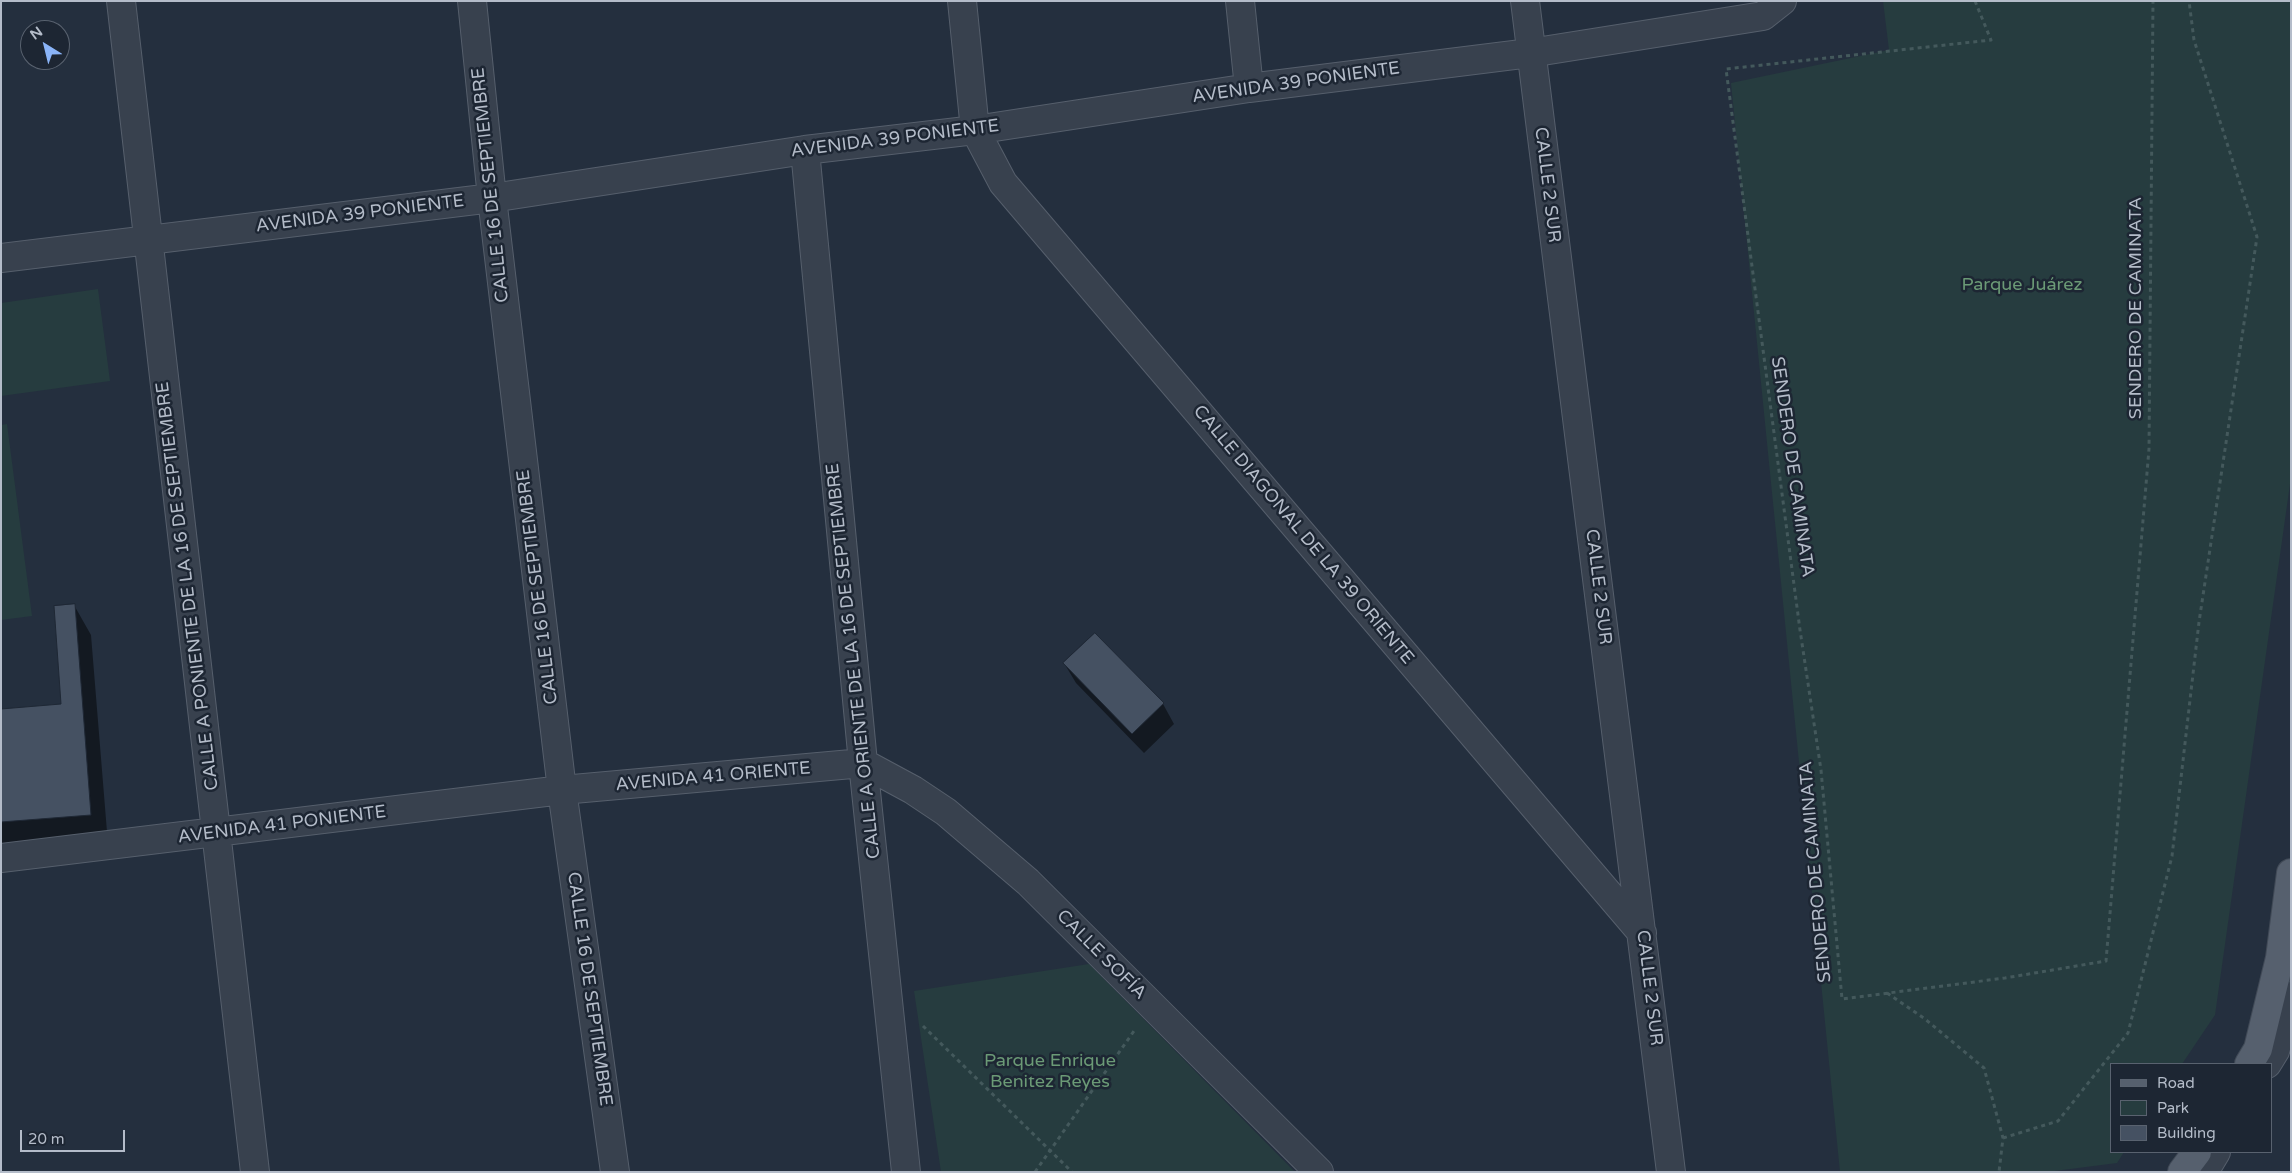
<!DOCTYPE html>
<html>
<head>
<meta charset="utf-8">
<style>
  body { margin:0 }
  #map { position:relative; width:2292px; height:1173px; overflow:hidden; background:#242f3e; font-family:"Varela Round",sans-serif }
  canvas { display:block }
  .frame { position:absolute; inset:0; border:2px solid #b4bcc9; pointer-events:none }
  .legend { position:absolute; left:2110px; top:1063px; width:162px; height:90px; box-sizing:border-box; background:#1d2633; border:1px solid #59626f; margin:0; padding:6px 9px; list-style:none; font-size:15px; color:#b4bcc9 }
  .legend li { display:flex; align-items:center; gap:10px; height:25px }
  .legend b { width:25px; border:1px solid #59626f }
  .north { position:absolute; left:20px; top:20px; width:50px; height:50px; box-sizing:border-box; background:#1d2633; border:1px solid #59626f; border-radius:50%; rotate:324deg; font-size:14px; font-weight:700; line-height:20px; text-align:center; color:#b4bcc9 }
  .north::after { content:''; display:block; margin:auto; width:18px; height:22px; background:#8ab4f8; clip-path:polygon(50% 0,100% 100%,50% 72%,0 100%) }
  .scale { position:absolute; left:20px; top:1130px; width:105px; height:22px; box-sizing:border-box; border:2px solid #b4bcc9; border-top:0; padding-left:6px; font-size:15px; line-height:18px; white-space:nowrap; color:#b4bcc9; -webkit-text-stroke:4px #1d2633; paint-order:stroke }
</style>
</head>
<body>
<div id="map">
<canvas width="2292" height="1173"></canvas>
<div class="frame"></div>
<ul class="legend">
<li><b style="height:6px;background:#56606e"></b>Road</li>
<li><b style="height:14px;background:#263c3f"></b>Park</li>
<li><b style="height:14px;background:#455162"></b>Building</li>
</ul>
<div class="north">N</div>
<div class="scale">20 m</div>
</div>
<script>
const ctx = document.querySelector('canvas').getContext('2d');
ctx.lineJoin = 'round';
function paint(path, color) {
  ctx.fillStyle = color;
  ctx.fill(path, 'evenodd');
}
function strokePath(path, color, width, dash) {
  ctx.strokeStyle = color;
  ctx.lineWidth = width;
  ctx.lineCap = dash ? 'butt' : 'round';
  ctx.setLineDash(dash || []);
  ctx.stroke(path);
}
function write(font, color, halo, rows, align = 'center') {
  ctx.font = font + ' "Varela Round",sans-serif';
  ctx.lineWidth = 5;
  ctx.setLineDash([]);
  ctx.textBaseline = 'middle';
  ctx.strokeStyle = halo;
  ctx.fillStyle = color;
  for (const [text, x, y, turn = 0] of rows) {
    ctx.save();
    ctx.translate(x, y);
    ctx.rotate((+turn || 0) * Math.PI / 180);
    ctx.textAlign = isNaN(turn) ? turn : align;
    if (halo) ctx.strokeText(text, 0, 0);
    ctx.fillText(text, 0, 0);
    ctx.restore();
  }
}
paint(new Path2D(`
  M1883,1H2291V477L2215,1015L2182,1064H2111V1152H2124L2117,1163L2047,1172H1840L1731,83L1889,50Z
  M98,289L110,381L1,396V303Z
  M7,424L32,616L1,620V425Z
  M1089,964L1295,1172H941L914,991Z`), '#263c3f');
paint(new Path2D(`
  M74,605L91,635L108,844L1,853V710L62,705Z
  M1064,663L1163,704L1174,724L1144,753L1076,683Z`), '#0007');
const building = new Path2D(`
  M75,604L91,815L1,822V709L61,704L54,606Z
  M1095,633L1164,703L1132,734L1063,663Z`);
paint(building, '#455162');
strokePath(building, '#1f2835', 1);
const minor = new Path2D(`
  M121,1L255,1172
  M472,1L492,198L562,790L615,1172
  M962,1L975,130L1003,183L1642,933
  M1240,1L1249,88
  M1525,1L1671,1172
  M805,150L863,763L906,1172
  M1,258L492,198L805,150L975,130L1249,88L1530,53L1763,16L1782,1
  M1,858L562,790L863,763L913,790L946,812L1028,882L1319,1172
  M2267,1064L2275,1051L2291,996
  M2204,1172L2216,1152`);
const major = new Path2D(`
  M2249,1064L2258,1049L2280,958L2291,873
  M2182,1172L2197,1152`);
strokePath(minor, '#565f6c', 30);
strokePath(major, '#414a57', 30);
strokePath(new Path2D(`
  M1975,1L1991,40L1726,69L1800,630L1821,770L1842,999L2005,978L2106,961L2149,449L2153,1
  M1887,993L1925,1019L1984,1068L2003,1138L1999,1172
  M923,1026L1072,1172
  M2003,1138L2058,1121L2128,1033L2172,856L2199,622L2257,237L2194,40L2189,1
  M1035,1172L1134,1031`), '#44595c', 3, [4, 4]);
strokePath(minor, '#38414e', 28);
strokePath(major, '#56606e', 28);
write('18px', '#b4bcc9', '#1d2633', [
  ["AVENIDA 39 PONIENTE",1296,83,-8],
  ["AVENIDA 39 PONIENTE",895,139,-7],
  ["CALLE 16 DE SEPTIEMBRE",491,185,-96],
  ["CALLE 2 SUR",1547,185,83],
  ["AVENIDA 39 PONIENTE",360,214,-7],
  ["SENDERO DE CAMINATA",2136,308,-90],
  ["SENDERO DE CAMINATA",1792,467,82],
  ["CALLE DIAGONAL DE LA 39 ORIENTE",1303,535,50],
  ["CALLE A PONIENTE DE LA 16 DE SEPTIEMBRE",188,586,-97],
  ["CALLE 16 DE SEPTIEMBRE",538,587,-97],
  ["CALLE 2 SUR",1598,587,83],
  ["CALLE A ORIENTE DE LA 16 DE SEPTIEMBRE",854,661,-96],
  ["AVENIDA 41 ORIENTE",713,777,-5],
  ["AVENIDA 41 PONIENTE",282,825,-7],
  ["SENDERO DE CAMINATA",1816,872,-95],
  ["CALLE SOFÍA",1101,955,45],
  ["CALLE 2 SUR",1649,988,83],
  ["CALLE 16 DE SEPTIEMBRE",589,989,82]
]);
write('18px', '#6b9a76', '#1d2633', [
  ["Parque Juárez",2022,285],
  ["Parque Enrique",1050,1061],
  ["Benitez Reyes",1050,1082]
]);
</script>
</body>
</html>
